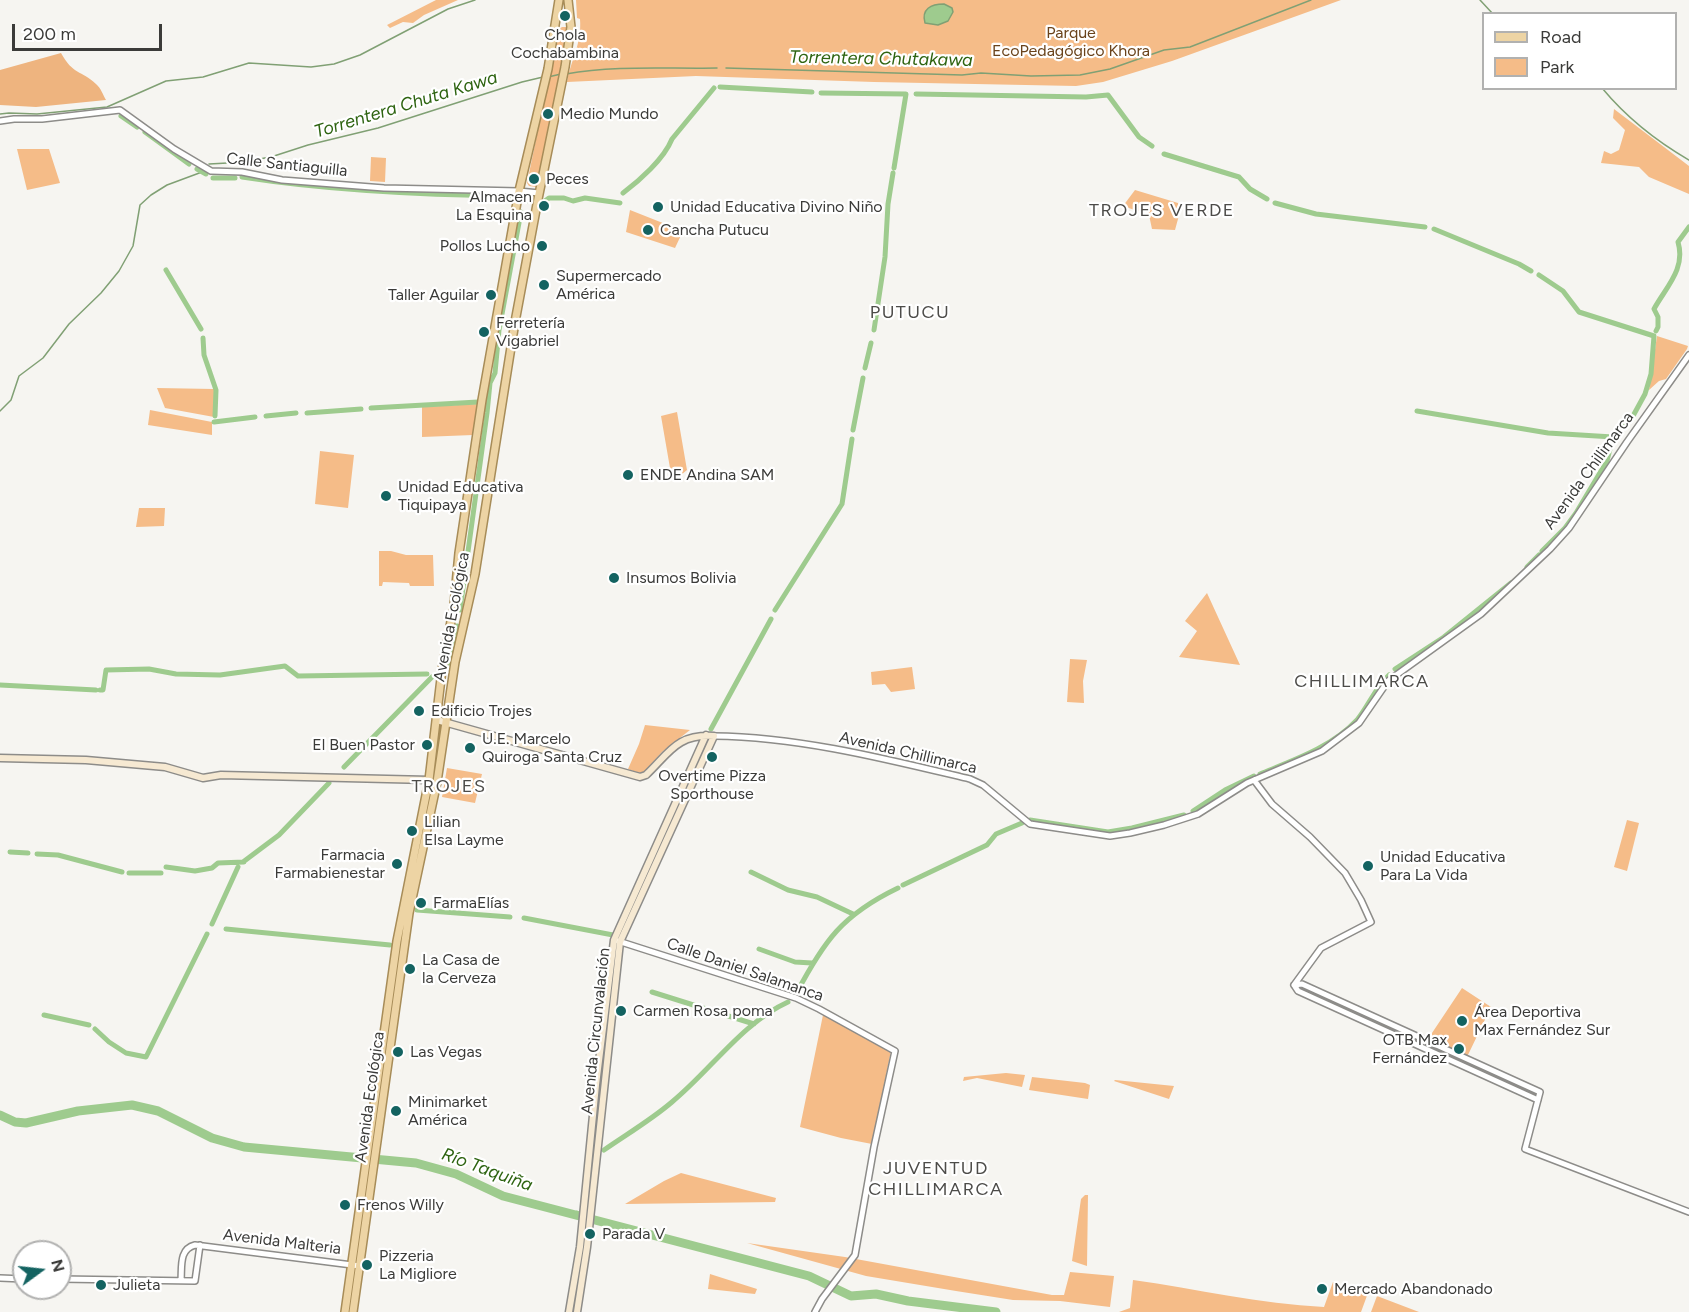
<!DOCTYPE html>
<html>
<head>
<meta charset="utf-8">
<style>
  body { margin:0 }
  #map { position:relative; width:1689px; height:1312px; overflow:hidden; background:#f6f5f1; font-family:Figtree,sans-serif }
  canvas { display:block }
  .legend { position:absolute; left:1482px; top:12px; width:195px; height:78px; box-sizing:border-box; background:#fff; border:2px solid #b1b1b0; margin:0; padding:8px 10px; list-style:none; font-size:18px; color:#3b3b39 }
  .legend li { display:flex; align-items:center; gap:12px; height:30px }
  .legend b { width:30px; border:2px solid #b1b1b0 }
  .north { position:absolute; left:12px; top:1240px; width:60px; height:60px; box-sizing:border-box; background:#fff; border:2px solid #b1b1b0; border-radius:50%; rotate:75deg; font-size:16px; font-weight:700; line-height:24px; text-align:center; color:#3b3b39 }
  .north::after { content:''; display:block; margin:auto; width:21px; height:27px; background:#146361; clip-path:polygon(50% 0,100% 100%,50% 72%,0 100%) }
  .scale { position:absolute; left:12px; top:24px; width:150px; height:27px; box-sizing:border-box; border:3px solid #3b3b39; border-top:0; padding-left:8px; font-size:18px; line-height:21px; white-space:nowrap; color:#3b3b39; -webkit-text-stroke:4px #fff; paint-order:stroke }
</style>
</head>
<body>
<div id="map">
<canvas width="1689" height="1312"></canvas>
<ul class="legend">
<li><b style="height:8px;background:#edd4a4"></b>Road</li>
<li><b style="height:16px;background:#f5bc88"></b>Park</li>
</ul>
<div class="north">N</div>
<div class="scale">200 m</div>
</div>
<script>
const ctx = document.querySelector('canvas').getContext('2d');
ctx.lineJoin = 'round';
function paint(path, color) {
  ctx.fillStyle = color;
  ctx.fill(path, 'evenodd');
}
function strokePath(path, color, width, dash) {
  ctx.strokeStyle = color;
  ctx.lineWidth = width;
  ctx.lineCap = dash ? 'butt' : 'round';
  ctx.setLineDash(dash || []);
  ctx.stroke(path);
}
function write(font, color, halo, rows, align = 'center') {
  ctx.font = font + ' Figtree,sans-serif';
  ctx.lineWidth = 4.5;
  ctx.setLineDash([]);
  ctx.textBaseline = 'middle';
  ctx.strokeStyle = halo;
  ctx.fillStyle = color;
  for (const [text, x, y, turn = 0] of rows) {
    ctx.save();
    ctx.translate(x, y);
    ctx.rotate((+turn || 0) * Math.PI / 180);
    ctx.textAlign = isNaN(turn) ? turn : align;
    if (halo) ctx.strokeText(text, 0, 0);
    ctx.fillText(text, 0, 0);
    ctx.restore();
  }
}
paint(new Path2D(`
  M436,0H458L424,15L413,23L403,22L390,28L387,25Z
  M576,0H1341L1172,61L1103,82L1076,86L874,82L696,76L567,82C571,59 582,44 580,19L577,18Z
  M562,27H566L570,30L537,187L529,186L527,183L559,29Z
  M1614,109L1689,166V194L1649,177L1639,167L1601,163L1604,151L1611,154L1619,150L1625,130L1613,118Z
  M17,149H49L60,183L27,190Z
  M371,157L386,158L385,182L370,181Z
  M1135,190L1178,203L1181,208L1175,230L1152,229L1149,215L1123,206Z
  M630,210L683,231L675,248L626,232Z
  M1657,336L1688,346L1687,349L1666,379L1659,381L1649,390Z
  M157,388L214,389V417L165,408Z
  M477,404L473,435L422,437V407Z
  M150,410L212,422V435L148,425Z
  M677,412L687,470L681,475L670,468L661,416Z
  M320,451L354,455L348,508L315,504Z
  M139,508H165L164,526L136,527Z
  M379,551H391L406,555H433L434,586H410L409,583L383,582L382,586H379Z
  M1207,593L1240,665L1179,657L1197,631L1185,621Z
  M1070,659L1087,660L1083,681L1084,703L1067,702Z
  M912,667L915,689L891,692L885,684L872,685L871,672Z
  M645,725L690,730L662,752L644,772L638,773L628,769L639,744Z
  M447,768L482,774L475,803L442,797Z
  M1627,820L1639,823L1627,871L1614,867Z
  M1462,988L1491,1007L1467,1057L1428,1039Z
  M823,1015L891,1051L872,1144L841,1138L800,1127Z
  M1006,1073L1025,1075L1022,1087L977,1078L963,1081L964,1077Z
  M1032,1077L1085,1083L1090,1085L1088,1099L1029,1090Z
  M1115,1080L1174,1086L1169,1099L1114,1081Z
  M681,1173L776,1198L775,1202L625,1204L664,1181Z
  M1085,1195H1088L1087,1266L1072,1261L1081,1199Z
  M747,1243L845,1257L1052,1295H1064L1070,1272L1114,1276L1110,1307L1060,1301L1013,1300L956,1291L866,1276Z
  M710,1274L757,1289L755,1294L708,1289Z
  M1133,1280C1197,1289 1260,1304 1324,1307L1333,1282L1368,1293L1361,1312H1119L1130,1308Z
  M1377,1296L1419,1312H1371Z`), '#f5bc88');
paint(new Path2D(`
  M61,53C73,75 81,70 96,84C101,88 103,95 106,100L36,107L0,105V70Z`), '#eeb47f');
const water = new Path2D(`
  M944,4L952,8L953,12L948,21L938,25L925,23C921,9 931,4 944,4Z`);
paint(water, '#9ecb8e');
strokePath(water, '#80a074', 1.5);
strokePath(new Path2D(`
  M1480,0L1493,14
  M726,68L962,75L981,73L1031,76L1080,75L1110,69L1164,50L1190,47L1311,0
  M566,74C615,65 667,69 717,68
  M548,77L561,74
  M1602,88C1627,118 1656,141 1689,160
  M0,114L9,113L37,114L107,107L166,81L203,77L249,63L311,67L334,64L360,55L448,9L475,0
  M209,164L246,162L274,156L308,145L378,128L522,82L543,77
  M0,411L11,400L19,376L43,358L69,324L101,293L119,271L133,246L140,205L151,195L167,185L202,172`), '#80a074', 1.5);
strokePath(new Path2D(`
  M720,87L812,92
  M821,93L906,94L894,168
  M916,94L1086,97L1108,95L1139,137L1152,146
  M121,116L137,127
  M145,132L189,164
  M1164,154L1239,177L1250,189L1267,199
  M197,169L206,174
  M242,177C332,191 422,195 513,196
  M213,178H235
  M623,193C639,181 664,159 672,139L714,88
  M524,200L535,202
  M542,203L549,198H564L573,201L585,198L620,203
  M1275,203L1316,214L1425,227
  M1434,229L1519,264L1531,271
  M166,270L201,329
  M1539,275L1563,291L1579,312L1654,336L1651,374L1645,394L1633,416
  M874,330L885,257L888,204L893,173
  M1656,331L1658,327V317L1654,309C1666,287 1686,269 1678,242L1689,227
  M203,338L204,355L216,390L215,416
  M865,368L871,343
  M371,408L478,402
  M1417,411L1548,433L1613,437
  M307,413L361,409
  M266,416L296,413
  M214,422L255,417
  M853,430L863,378
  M1542,551L1565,528L1576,513L1607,461L1613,437L1624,423
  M1527,567L1539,555
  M460,610L487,413L490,383L495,373L499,330L521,212
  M775,610L842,504L852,439
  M449,663L457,626
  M1395,669L1444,637L1511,583
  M0,685L96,690
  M100,690H103L106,670L149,669L176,674L220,675L285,666L298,676L427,674
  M711,729L771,619
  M344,767L432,677
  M1260,774C1294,760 1332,747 1357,720C1369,705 1375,688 1389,675
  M1193,811L1225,790L1254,776
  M1030,820L1108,832L1132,828L1184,815
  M10,852L28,853
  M37,854L58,855L122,872
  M243,862L279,835L329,783
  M166,867L195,871L212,868L218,863L244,862
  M751,872L788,890L817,897L853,914
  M129,873H161
  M903,885L987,845L996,834L1022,823
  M417,910L510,917
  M524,918L613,935
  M212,924L238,867
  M226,929L390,945
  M759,949L795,962L812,963
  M652,992L754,1024
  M796,994C824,941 842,915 898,888
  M44,1015L89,1025
  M95,1029L109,1042L126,1053L146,1057L207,934
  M604,1150C627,1134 651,1120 672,1102C711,1070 742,1023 788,1002
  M576,1216L577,1213`), '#9ecb8e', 5);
strokePath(new Path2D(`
  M0,1115L15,1122L26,1123L78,1111L132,1105L158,1111L212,1138L244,1147L416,1163L456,1174L503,1196L809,1276L851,1296L876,1294L908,1301L996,1312`), '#9ecb8e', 9);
const tertiary = new Path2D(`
  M0,121L14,119H42L120,110L174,149L211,171L242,172L282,180L384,188L519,191L539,193
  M714,736C800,737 886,759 970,779L983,785L1030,824L1110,836L1130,833L1164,825L1198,814L1247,783L1322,751L1359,723L1388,681L1481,614L1550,549L1569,528L1627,442L1689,355
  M1254,780L1272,804L1310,837L1345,873L1361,900L1371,922L1321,948L1294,985
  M618,941L796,998L819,1009L895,1051L874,1147L855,1255L822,1299L815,1312
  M1294,985L1302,984L1540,1092L1525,1149L1689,1212
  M1294,985L1298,991L1538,1100
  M0,1278L24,1279
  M60,1279L195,1281L200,1245
  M181,1280C182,1266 179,1249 195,1245L360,1266`);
const secondary = new Path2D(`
  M437,720L640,777L646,775C670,752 677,734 714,736L620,942L587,1247L577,1312
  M0,758L86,760L165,767L203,778L221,775L429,780
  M569,1312L580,1247L596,1085L614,940L706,735`);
const primary = new Path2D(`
  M345,1312L397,941L429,780L442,670L454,605L459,553L482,400L519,191L548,69L559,0
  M353,1312L409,913L437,782L455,662L475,574L515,322L538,199L565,67L571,27L568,0`);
strokePath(tertiary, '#8d8c89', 8);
strokePath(secondary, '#8d8c89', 9);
strokePath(primary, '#a78c58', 10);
strokePath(tertiary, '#fff', 5);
strokePath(secondary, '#f6e9d2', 6);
strokePath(primary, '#edd4a4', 7);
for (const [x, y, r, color] of [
  [565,16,6,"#146361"],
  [548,114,6,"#146361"],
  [534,179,6,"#146361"],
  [544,206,6,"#146361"],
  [658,207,6,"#146361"],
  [648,230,6,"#146361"],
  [542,246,6,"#146361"],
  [544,285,6,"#146361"],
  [491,295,6,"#146361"],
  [484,332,6,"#146361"],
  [628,475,6,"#146361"],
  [386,496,6,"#146361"],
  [614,578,6,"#146361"],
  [419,711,6,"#146361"],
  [427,745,6,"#146361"],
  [470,748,6,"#146361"],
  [712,757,6,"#146361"],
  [412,831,6,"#146361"],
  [397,864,6,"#146361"],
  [1368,866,6,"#146361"],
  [421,903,6,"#146361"],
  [410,969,6,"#146361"],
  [621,1011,6,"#146361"],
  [1462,1021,6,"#146361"],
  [1459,1049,6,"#146361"],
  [398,1052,6,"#146361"],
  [396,1111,6,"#146361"],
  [345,1205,6,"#146361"],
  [590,1234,6,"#146361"],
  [367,1265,6,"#146361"],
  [101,1285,6,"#146361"],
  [1322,1289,6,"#146361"]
]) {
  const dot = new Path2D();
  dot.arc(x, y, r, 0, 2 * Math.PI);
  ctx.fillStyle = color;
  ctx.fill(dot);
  strokePath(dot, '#fff', 2);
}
write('16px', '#6a431b', '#fff', [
  ["Parque",1071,33],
  ["EcoPedagógico Khora",1071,51]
]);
write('16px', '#3b3b39', '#fff', [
  ["Chola",565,35,"center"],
  ["Cochabambina",565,53,"center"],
  ["Medio Mundo",560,114],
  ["Peces",546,179],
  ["Almacen",532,197,"right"],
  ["La Esquina",532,215,"right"],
  ["Unidad Educativa Divino Niño",670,207],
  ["Cancha Putucu",660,230],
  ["Pollos Lucho",530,246,"right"],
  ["Supermercado",556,276],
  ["América",556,294],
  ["Taller Aguilar",479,295,"right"],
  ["Ferretería",496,323],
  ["Vigabriel",496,341],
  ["ENDE Andina SAM",640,475],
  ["Unidad Educativa",398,487],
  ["Tiquipaya",398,505],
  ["Insumos Bolivia",626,578],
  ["Edificio Trojes",431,711],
  ["U.E. Marcelo",482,739],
  ["Quiroga Santa Cruz",482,757],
  ["El Buen Pastor",415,745,"right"],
  ["Overtime Pizza",712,776,"center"],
  ["Sporthouse",712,794,"center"],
  ["Lilian",424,822],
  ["Elsa Layme",424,840],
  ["Farmacia",385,855,"right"],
  ["Farmabienestar",385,873,"right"],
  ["Unidad Educativa",1380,857],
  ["Para La Vida",1380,875],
  ["FarmaElías",433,903],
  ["La Casa de",422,960],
  ["la Cerveza",422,978],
  ["Carmen Rosa poma",633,1011],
  ["Área Deportiva",1474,1012],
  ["Max Fernández Sur",1474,1030],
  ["OTB Max",1447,1040,"right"],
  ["Fernández",1447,1058,"right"],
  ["Las Vegas",410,1052],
  ["Minimarket",408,1102],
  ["América",408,1120],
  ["Frenos Willy",357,1205],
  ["Parada V",602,1234],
  ["Pizzeria",379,1256],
  ["La Migliore",379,1274],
  ["Julieta",113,1285],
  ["Mercado Abandonado",1334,1289]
], 'left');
write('16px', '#3b3b39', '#fff', [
  ["Calle Santiaguilla",287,165,6],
  ["Avenida Chillimarca",1589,471,-54],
  ["Avenida Ecológica",452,617,-79],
  ["Avenida Chillimarca",908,753,13],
  ["Calle Daniel Salamanca",745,970,19],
  ["Avenida Circunvalación",596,1031,-84],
  ["Avenida Ecológica",370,1097,-82],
  ["Avenida Malteria",282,1242,7]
]);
write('italic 18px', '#2e6411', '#fff', [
  ["Torrentera Chutakawa",881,59,1],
  ["Torrentera Chuta Kawa",406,105,-17],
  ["Río Taquiña",487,1170,20]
]);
ctx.letterSpacing = '1.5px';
write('18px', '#4d4c49', '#fff', [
  ["TROJES VERDE",1162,211],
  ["PUTUCU",910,313],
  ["CHILLIMARCA",1362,682],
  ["TROJES",449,787],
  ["JUVENTUD",936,1169],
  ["CHILLIMARCA",936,1190]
]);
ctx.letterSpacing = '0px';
</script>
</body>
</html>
